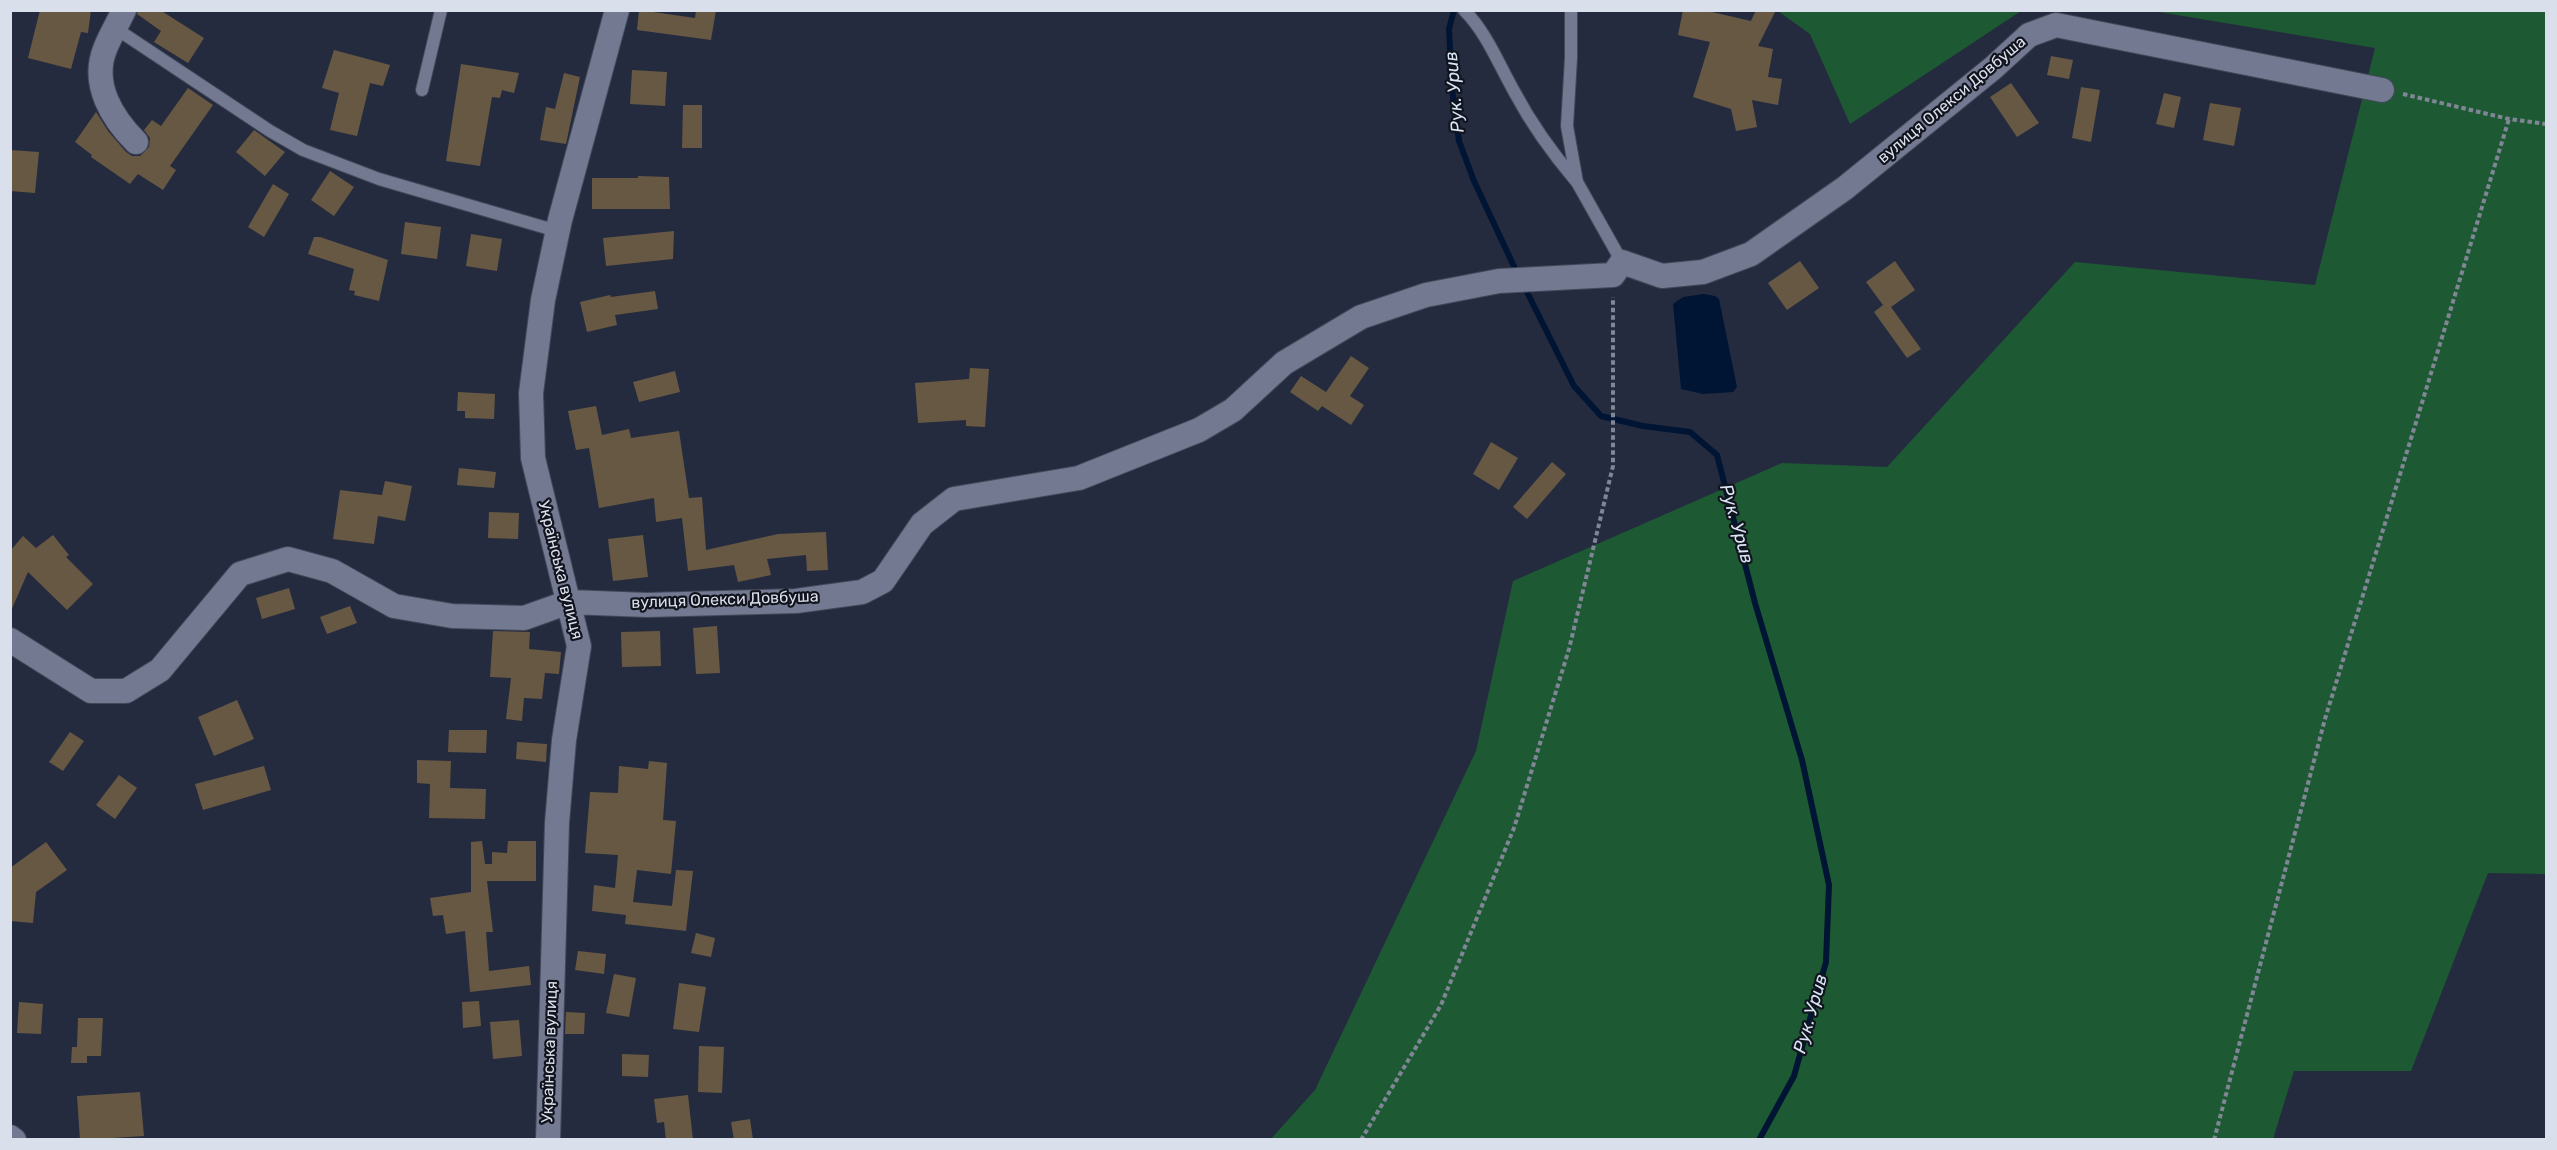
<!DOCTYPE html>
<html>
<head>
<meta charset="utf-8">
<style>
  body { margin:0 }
  #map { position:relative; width:2557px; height:1150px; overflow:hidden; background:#252b3f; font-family:Rubik,sans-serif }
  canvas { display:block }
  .frame { position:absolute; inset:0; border:12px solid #dadfec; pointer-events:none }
</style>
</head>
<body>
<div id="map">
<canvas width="2557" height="1150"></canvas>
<div class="frame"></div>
</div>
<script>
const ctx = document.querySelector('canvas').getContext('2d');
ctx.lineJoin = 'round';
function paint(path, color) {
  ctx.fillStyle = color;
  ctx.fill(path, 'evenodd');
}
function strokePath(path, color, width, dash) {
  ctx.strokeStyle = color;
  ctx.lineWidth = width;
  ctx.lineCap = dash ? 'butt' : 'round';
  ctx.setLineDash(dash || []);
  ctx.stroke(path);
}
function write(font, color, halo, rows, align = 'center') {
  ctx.font = font + ' Rubik,sans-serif';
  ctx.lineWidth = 4.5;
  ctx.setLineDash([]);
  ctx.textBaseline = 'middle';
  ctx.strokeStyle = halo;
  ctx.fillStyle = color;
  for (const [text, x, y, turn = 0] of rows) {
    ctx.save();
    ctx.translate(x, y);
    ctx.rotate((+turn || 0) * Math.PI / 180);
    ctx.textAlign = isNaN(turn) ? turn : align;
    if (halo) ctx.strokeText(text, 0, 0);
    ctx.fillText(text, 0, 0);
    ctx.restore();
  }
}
paint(new Path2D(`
  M1778,11H2021L1850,124L1810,34Z
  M2153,11H2546V874L2488,873L2411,1071H2294L2273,1139L1270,1140L1315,1090L1476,751L1513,581L1782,463L1887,467L2075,262L2315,285L2375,48Z`), '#1d5a33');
paint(new Path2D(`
  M1704,294L1715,296L1719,299L1737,387L1733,392L1703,394L1681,389L1673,304L1683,297Z`), '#001533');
strokePath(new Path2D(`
  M1454,10L1449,29L1452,89L1459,141L1474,181L1518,275
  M1523,284L1574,386L1601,416L1643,426L1690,432L1717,455L1755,603L1802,760L1829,885L1826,962L1794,1076L1759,1140`), '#001533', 6);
paint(new Path2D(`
  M40,10H91L88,33L81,32L71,69L28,58Z
  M138,10H160L204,38L188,63L154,42L161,31L137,14Z
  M639,10L695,18L696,10H716L711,40L637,30Z
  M1683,10H1703L1751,21L1756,10H1776L1758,46L1773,49L1768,77L1782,79L1778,105L1752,100L1757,127L1736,131L1731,109L1693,97L1710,42L1678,35Z
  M334,50L390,65L383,86L370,83L357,136L330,130L339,93L322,88Z
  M2051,56L2073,60L2069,79L2047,75Z
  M461,64L519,73L514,93L502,90L500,98L492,97L480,166L446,161Z
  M632,70L667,72L665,106L630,104Z
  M564,73L580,77L566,144L540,140L546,107L555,109Z
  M2011,83L2039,123L2017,137L1990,97Z
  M2081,87L2100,90L2091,142L2072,138Z
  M188,88L213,105L170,166L176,170L163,190L138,174L130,184L91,157L92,155L75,142L96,112L108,131L126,152L132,156H140L149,147L150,138L144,130L152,120L161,126Z
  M2164,93L2181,97L2174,128L2156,124Z
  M2210,103L2241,108L2234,146L2203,140Z
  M683,105H702V148H682Z
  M254,130L285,152L265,176L236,152Z
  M10,150L39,152L35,193L10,191Z
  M330,171L354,187L334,216L311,200Z
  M638,176L669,177L670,209H592V178H638Z
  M273,184L289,194L264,237L248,227Z
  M405,222L441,227L437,259L401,254Z
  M674,231L673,259L606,266L603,238Z
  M471,234L502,239L497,271L466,266Z
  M314,237H320L388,260L379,301L354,295L355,291L349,290L354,269L308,254Z
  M1800,261L1819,288L1787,310L1768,283Z
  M1895,261L1915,290L1891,307L1921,349L1907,358L1874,312L1883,305L1866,282Z
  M655,291L658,309L615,315L617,325L587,332L580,302L610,295L611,297Z
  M1351,356L1369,368L1350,396L1364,405L1351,425L1322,406L1318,411L1290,392L1301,376L1326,392Z
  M970,368L989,369L985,427L966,426V420L918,423L915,383L969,379Z
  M675,371L680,392L639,402L633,382Z
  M458,392L495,394L494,419L465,418V411H457Z
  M596,406L602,435L629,429L631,438L679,431L689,498L702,497L706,550L778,534L826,532L828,570L807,571L806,555L767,559L771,575L738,582L734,565L688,571L682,518L656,522L654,498L599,508L589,448L576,450L568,411Z
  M1491,442L1518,458L1499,490L1473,474Z
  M1552,462L1566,474L1527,519L1513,507Z
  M459,468L496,472L494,488L457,485Z
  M385,481L412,486L405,521L378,516L374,544L333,539L340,490L382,495Z
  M489,512L519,513L518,539L488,538Z
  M53,535L69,555L66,557L93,584L67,610L28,572L10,613V551L23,536L36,548Z
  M643,535L648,577L613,581L608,539Z
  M289,588L295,609L262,619L256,598Z
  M350,606L357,623L327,634L320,617Z
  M717,626L720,673L696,674L693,628Z
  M493,631L530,632L529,649L561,652L559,674L545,673L542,699L524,698L522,721L506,719L511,678L490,677Z
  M660,631L661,666L622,667L621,632Z
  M237,700L254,739L214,756L198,717Z
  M449,730H487L486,753L448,752Z
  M70,732L84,741L63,771L49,762Z
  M517,742L547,744L546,762L516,759Z
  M417,760L451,761L450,788L486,789L485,819L429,818L430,784L417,783Z
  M649,761L667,763L663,820L676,821L671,874L637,870L633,902L672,906L676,870L693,871L686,931L625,924L626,915L592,911L594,885L615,888L618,855L585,853L590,792L618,793L619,766L648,769Z
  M264,766L271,790L203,810L195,784Z
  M119,775L137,788L115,819L96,805Z
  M482,841L485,864H492V852L507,853L508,841H536V881H487L493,932H486L489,971L529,966L531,985L470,992L465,931L446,934L443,915L433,916L430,898L471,892V842Z
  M46,842L67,870L36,892L33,923L10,921V868Z
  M696,933L715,938L711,957L691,953Z
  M578,951L606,954L604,974L575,970Z
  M614,974L636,978L629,1017L606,1013Z
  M679,983L706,987L699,1032L673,1029Z
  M479,1001L481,1026L463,1028L462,1002Z
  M19,1002L43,1004L41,1034L17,1033Z
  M566,1012L585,1013L584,1034H565Z
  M78,1018H103L101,1056H87V1063H71L72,1047H77Z
  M519,1020L522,1056L493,1059L490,1022Z
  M699,1046L724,1047L722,1093L698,1092Z
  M622,1054L649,1055L648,1077L622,1076Z
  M140,1092L144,1136L80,1140L77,1096Z
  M688,1095L693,1140H666L664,1122L657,1123L654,1099Z
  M750,1119L753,1140H734L731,1122Z`), '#675843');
const lane = new Path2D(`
  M1464,10C1487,33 1499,65 1515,93C1532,125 1553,154 1576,181
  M1571,10V58L1567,126L1577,182L1622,262
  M115,28L270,131L303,150L379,179L557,231
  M422,90L441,10`);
const street = new Path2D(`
  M124,10C118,23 110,36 105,49C91,84 112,118 136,142
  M10,640L91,691H126L160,670L240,574L288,559L332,571L394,606L452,616L524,618L569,602L647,605L796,601L862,592L883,581L922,524L954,499L1079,478L1199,430L1233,410L1284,363L1361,317L1426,295L1499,281L1613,275L1622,262L1662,276L1703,272L1751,254L1845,188L1993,68L2029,35L2056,25L2382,90
  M10,1137L14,1140
  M548,1140L557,823L564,740L579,646L533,458L531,393L543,300L560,220L617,10`);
strokePath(lane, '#434859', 14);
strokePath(street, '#434859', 26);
strokePath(new Path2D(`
  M2403,94L2509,119L2546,124
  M1361,1140L1441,1005L1514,828L1569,649L1613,466V297
  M2214,1140L2325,719L2509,119`), '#818697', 4, [4.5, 3]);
strokePath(lane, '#727991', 12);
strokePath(street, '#727991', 24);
write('16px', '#dadfec', '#11141d', [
  ["вулиця Олекси Довбуша",1952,100,-40],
  ["Українська вулиця",560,570,76],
  ["вулиця Олекси Довбуша",725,600,-2],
  ["Українська вулиця",550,1052,-88]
]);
write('italic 18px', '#d8e6f7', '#11141d', [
  ["Рук. Урив",1455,92,-95],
  ["Рук. Урив",1736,524,74],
  ["Рук. Урив",1811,1014,-74]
]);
</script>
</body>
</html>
